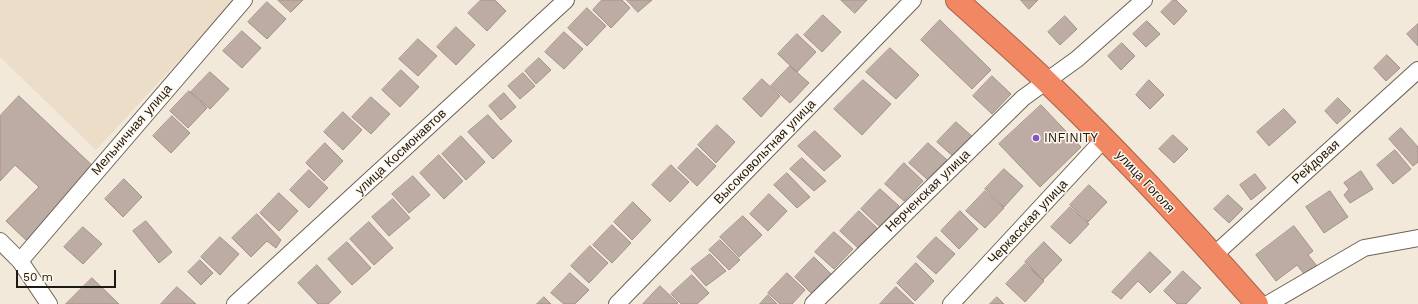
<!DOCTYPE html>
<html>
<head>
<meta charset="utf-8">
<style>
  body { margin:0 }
  #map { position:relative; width:1418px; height:304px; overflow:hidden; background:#f3e9da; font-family:"Work Sans",sans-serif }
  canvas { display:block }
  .scale { position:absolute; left:16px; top:270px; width:100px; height:18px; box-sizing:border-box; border:2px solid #1d1a14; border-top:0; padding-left:5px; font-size:12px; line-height:14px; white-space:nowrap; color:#1d1a14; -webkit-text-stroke:3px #fff7eb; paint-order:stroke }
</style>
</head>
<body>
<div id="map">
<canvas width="1418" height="304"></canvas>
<div class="scale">50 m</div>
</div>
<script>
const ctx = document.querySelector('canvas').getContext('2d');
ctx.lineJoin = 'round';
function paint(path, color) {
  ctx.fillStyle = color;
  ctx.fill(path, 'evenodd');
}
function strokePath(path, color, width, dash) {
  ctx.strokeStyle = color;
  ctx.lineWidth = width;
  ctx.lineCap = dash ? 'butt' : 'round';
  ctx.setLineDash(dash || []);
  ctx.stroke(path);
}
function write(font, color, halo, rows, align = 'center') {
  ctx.font = font + ' "Work Sans",sans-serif';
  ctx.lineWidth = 3;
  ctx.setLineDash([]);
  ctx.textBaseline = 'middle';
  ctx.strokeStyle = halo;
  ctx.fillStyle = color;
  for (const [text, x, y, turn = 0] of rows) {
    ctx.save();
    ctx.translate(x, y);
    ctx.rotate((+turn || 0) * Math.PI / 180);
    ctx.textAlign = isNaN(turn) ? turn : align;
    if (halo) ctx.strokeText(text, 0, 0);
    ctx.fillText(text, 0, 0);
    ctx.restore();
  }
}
paint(new Path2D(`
  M0,0H235L96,150L0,57Z`), '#ebddc7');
const building = new Path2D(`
  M278,0H303L291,12Z
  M481,0H495L506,11L487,31L468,13Z
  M602,0H622L630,8L611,28L593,10Z
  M627,0H652L638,12Z
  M841,0H867L855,13Z
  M1021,0H1038L1029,9Z
  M1173,0H1176L1187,11L1174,25L1161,12Z
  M267,2L286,19L267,39L248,22Z
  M587,8L606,26L587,46L568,28Z
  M823,15L841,32L822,52L804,35Z
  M1065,16L1077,29L1060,45L1048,32Z
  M940,20L991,70L972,89L921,40Z
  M1147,21L1160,34L1146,47L1133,34Z
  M1418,24V46L1407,34Z
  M456,27L475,45L456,65L437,47Z
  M242,31L261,48L242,68L223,51Z
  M564,32L583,49L564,69L545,52Z
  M797,34L816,52L797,72L778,54Z
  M418,39L437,56L418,76L399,59Z
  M1122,43L1135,56L1121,70L1108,56Z
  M890,48L919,75L896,99L866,72Z
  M1387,55L1400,68L1386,81L1374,68Z
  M539,58L551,70L536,84L525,71Z
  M790,66L809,83L790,103L771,86Z
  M401,70L419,87L400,107L382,90Z
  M210,72L229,89L210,109L191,92Z
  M523,73L535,86L520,99L508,86Z
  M992,76L1011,94L992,114L973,96Z
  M762,79L780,96L761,117L743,99Z
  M863,80L891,104L862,135L834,109Z
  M1149,80L1164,95L1150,109L1136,95Z
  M189,91L207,108L188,128L170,111Z
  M504,93L516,107L501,120L489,106Z
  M19,96L97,170L28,242L6,221L39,187L15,165L0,181V116Z
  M371,97L390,114L371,134L352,117Z
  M1338,98L1351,111L1337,124L1325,111Z
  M1041,105L1081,147L1040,187L999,144Z
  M1284,109L1296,122L1269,146L1257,132Z
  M343,112L362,130L343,150L324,132Z
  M488,115L512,141L493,159L468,132Z
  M172,116L190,133L171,153L153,136Z
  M956,122L975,139L956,159L937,142Z
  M717,125L735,142L716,163L698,145Z
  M1401,128L1418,147V162L1413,166L1389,139Z
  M815,131L841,156L824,171L798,146Z
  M1173,135L1188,149L1174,163L1159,149Z
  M461,136L485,162L466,180L442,154Z
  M325,143L343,161L324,181L306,163Z
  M928,143L947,160L928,180L909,163Z
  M697,148L716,166L697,186L678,168Z
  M1395,150L1411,169L1393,184L1377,165Z
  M439,155L463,181L444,199L420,173Z
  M802,158L826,181L814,191L790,169Z
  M904,163L923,181L904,201L885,184Z
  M671,165L689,182L670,202L652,185Z
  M1004,169L1023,186L1004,207L985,189Z
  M309,170L328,188L309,208L290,190Z
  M1361,171L1373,189L1350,203L1344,195L1349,189L1344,183Z
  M787,173L810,197L797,208L774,185Z
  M1255,174L1266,188L1251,200L1240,185Z
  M413,176L430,195L409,213L392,194Z
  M124,179L142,197L123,217L105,199Z
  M1089,185L1107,202L1088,222L1070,205Z
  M880,189L899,206L880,227L861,209Z
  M985,191L1004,208L985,228L966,211Z
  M1330,191L1348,217L1324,233L1306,207Z
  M279,193L298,211L279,231L260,213Z
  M769,194L787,211L768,231L750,214Z
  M1228,195L1243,209L1229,223L1214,209Z
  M393,199L410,218L389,236L372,217Z
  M633,202L651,220L632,240L614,222Z
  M1070,207L1089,224L1070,244L1051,227Z
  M859,211L878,229L859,249L840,231Z
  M960,211L978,229L959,249L941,231Z
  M257,214L281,240L276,248L267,241L251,257L232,238Z
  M743,216L762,235L739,257L720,237Z
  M146,221L172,252L159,263L133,231Z
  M369,222L393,248L374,265L350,239Z
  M612,225L631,243L612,263L593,245Z
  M1294,226L1313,251L1308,255L1317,266L1305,275L1297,265L1276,281L1256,255Z
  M83,227L102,244L83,264L64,247Z
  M834,232L853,249L834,269L815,252Z
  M220,237L239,254L220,275L201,257Z
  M936,237L955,254L936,274L917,257Z
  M720,240L740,260L729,270L709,250Z
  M347,242L371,268L352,285L328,259Z
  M1044,242L1062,260L1043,280L1025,262Z
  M590,246L608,263L589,283L571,266Z
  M1150,252L1171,272L1150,293L1138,281L1121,299L1112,292Z
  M710,254L726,271L706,286L691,269Z
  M814,257L832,275L813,295L795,277Z
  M200,260L213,273L201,285L188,272Z
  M916,263L934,281L915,301L897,283Z
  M1025,264L1044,281L1025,302L1006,284Z
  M317,265L341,292L328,304H318L298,283Z
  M1183,271L1201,288L1186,304H1177L1164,291Z
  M570,273L589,290L575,304H564L551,293Z
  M787,273L805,290L792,304H780L768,293Z
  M692,275L709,293L697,304H681L671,294Z
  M92,278L119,304H66Z
  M660,286L678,303L676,304H643Z
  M177,287L196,304H161Z
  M896,287L914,304H880Z
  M768,295L777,304H760Z
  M544,297L551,304H537Z
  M997,297L1004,304H990Z`);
paint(building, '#bdaca4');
strokePath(building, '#a29189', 1);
const minor = new Path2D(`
  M0,241L20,261L49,304
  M1214,255L1418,70
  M20,261L244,0
  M235,304L566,0
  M617,304L913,0
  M813,304L1023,98L1077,59L1144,0
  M951,304L1104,139
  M1268,304L1364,248L1418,238`);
const highway = new Path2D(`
  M957,0C987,27 1018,54 1047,82C1120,152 1190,228 1257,304`);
strokePath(minor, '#6b6255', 18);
strokePath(highway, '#a76247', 24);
strokePath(minor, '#fff', 16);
strokePath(highway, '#f18863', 22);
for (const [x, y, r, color] of [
  [1036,138,4,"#8552ca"]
]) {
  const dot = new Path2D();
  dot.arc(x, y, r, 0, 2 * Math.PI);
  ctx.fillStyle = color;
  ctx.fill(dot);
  strokePath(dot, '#fff7eb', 1.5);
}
write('13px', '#1d1a14', '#fff7eb', [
  ["Мельничная улица",132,130,-49],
  ["улица Космонавтов",401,152,-43],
  ["Высоковольтная улица",765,152,-46],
  ["Рейдовая",1316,162,-42],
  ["улица Гоголя",1145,182,47],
  ["Нерченская улица",928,191,-44],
  ["Черкасская улица",1028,222,-47]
]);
write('13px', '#1d1a14', '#fff7eb', [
  ["INFINITY",1044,138]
], 'left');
</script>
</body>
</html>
